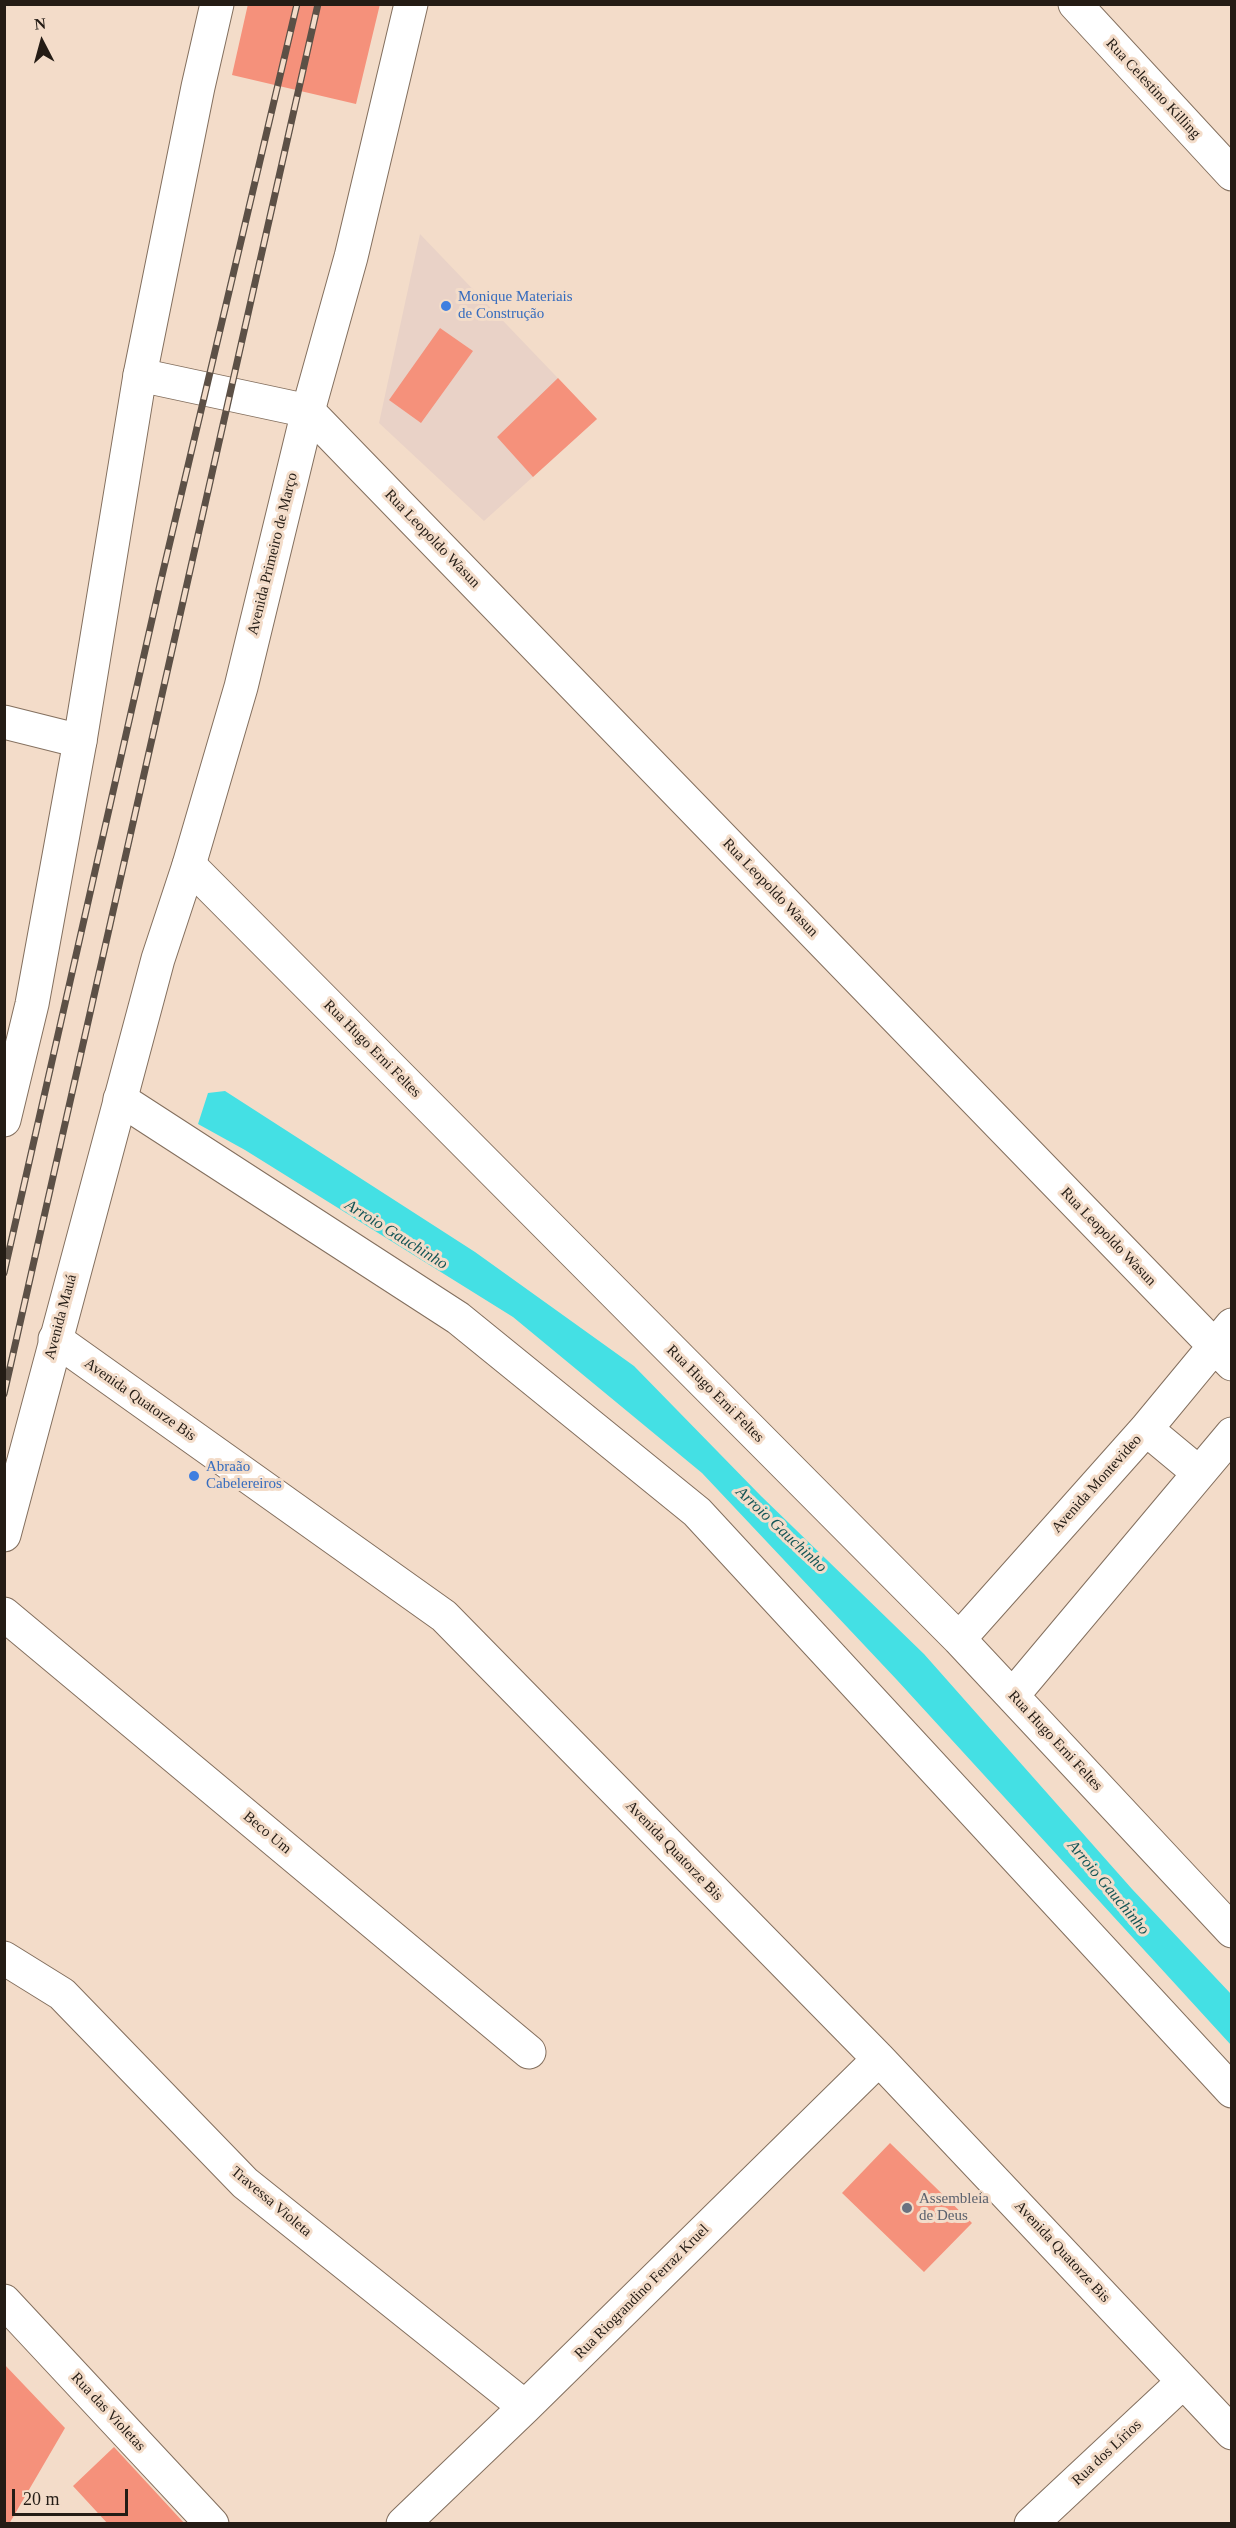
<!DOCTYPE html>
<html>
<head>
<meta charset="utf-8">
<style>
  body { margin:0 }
  #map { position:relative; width:1236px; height:2528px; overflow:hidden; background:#f3dcc9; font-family:Georgia,serif }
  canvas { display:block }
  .frame { position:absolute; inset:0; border:6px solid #241c15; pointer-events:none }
  .north { position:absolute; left:12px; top:12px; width:60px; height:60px; -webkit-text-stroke:4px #f3dcc9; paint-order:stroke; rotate:354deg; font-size:16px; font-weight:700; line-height:24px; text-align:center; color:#241c15 }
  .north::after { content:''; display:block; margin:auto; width:21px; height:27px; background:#241c15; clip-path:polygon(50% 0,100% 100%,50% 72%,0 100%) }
  .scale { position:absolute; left:12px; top:2489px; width:116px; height:27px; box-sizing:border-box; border:3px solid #241c15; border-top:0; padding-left:8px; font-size:18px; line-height:21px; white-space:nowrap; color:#241c15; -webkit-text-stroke:4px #f3dcc9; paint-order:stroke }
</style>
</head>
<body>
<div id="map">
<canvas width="1236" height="2528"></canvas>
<div class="frame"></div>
<div class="north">N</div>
<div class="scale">20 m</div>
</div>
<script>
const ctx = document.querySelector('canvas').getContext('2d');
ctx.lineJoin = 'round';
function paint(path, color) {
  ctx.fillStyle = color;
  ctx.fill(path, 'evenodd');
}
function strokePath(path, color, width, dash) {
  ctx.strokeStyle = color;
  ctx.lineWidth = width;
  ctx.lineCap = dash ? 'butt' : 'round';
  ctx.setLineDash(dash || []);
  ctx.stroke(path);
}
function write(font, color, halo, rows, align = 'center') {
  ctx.font = font + ' Georgia,serif';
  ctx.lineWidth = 6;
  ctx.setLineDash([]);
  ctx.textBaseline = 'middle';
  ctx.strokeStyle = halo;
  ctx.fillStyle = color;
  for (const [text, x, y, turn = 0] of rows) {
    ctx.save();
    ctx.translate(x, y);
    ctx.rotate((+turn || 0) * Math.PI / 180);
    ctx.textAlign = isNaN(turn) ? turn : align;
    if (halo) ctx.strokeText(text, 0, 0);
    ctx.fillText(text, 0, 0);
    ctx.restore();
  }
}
paint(new Path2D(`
  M420,234L597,419L484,521L379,423Z`), '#e9d2c7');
paint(new Path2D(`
  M225,1091L475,1252L634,1366L761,1496L924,1654L1132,1889L1231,1994V2045L897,1680L702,1473L513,1317L245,1150L198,1124L208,1093Z`), '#44e0e4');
paint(new Path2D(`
  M248,4H380L356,104L232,75Z
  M440,328L473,351L421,423L389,400Z
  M558,378L597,419L533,477L497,437Z
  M890,2143L972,2223L924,2272L842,2193Z
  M4,2364L65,2428L9,2524H4Z
  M114,2447L185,2524H108L73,2486Z`), '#f5917b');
const minor = new Path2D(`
  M1075,4L1232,174
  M140,375L308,411L1232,1364
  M4,722L80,741
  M189,865L959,1639L1232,1931
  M120,1099L458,1318L697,1512L1232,2091
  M55,1339L444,1616L879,2059L1232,2433
  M1146,1429L1199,1473
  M4,1614L529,2052
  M959,1639L1146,1429L1232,1325
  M1013,1695L1232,1434
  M4,1958L62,1994L245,2183L525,2407
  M4,2301L212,2524
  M403,2524L525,2407L879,2059
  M1031,2524L1183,2382`);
const major = new Path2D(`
  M4,1120L32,1004L80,741L140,375L198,87L217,4
  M4,1535L158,959L189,865L241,687L308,411L351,257L411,4`);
strokePath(minor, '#836f5e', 35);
strokePath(major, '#836f5e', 35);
strokePath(minor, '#fff', 33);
strokePath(major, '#fff', 33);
const rail = new Path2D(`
  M4,1273L161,580L297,4
  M4,1394L318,4`);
strokePath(rail, '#5c5046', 7);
strokePath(rail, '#f3dcc9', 4.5, [14]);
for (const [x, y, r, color] of [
  [446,306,6,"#3f7fe0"],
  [194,1476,6,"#3f7fe0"],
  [907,2208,6,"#6b7280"]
]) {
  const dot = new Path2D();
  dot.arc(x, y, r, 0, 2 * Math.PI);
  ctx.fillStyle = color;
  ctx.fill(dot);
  strokePath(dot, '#f3dcc9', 2);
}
write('15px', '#241c15', '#f3dcc9', [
  ["Rua Celestino Killing",1153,89,47],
  ["Rua Leopoldo Wasun",432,539,46],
  ["Avenida Primeiro de Março",273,554,-76],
  ["Rua Leopoldo Wasun",770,888,46],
  ["Rua Hugo Erni Feltes",372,1049,45],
  ["Rua Leopoldo Wasun",1108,1237,46],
  ["Avenida Mauá",61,1317,-75],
  ["Rua Hugo Erni Feltes",715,1394,45],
  ["Avenida Quatorze Bis",140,1400,35],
  ["Avenida Montevideo",1097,1484,-48],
  ["Rua Hugo Erni Feltes",1055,1741,47],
  ["Beco Um",267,1833,40],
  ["Avenida Quatorze Bis",674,1851,46],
  ["Travessa Violeta",271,2202,40],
  ["Avenida Quatorze Bis",1062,2252,47],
  ["Rua Riograndino Ferraz Kruel",642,2292,-45],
  ["Rua das Violetas",108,2412,47],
  ["Rua dos Lírios",1107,2453,-43]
]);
write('15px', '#366cbe', '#f3dcc9', [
  ["Monique Materiais",458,297],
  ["de Construção",458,314],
  ["Abraão",206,1467],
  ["Cabelereiros",206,1484]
], 'left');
write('15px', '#5b616d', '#f3dcc9', [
  ["Assembleia",919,2199],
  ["de Deus",919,2216]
], 'left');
write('italic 16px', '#145556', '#f3dcc9', [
  ["Arroio Gauchinho",396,1235,32],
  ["Arroio Gauchinho",781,1530,43],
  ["Arroio Gauchinho",1108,1888,50]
]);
</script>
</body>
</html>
